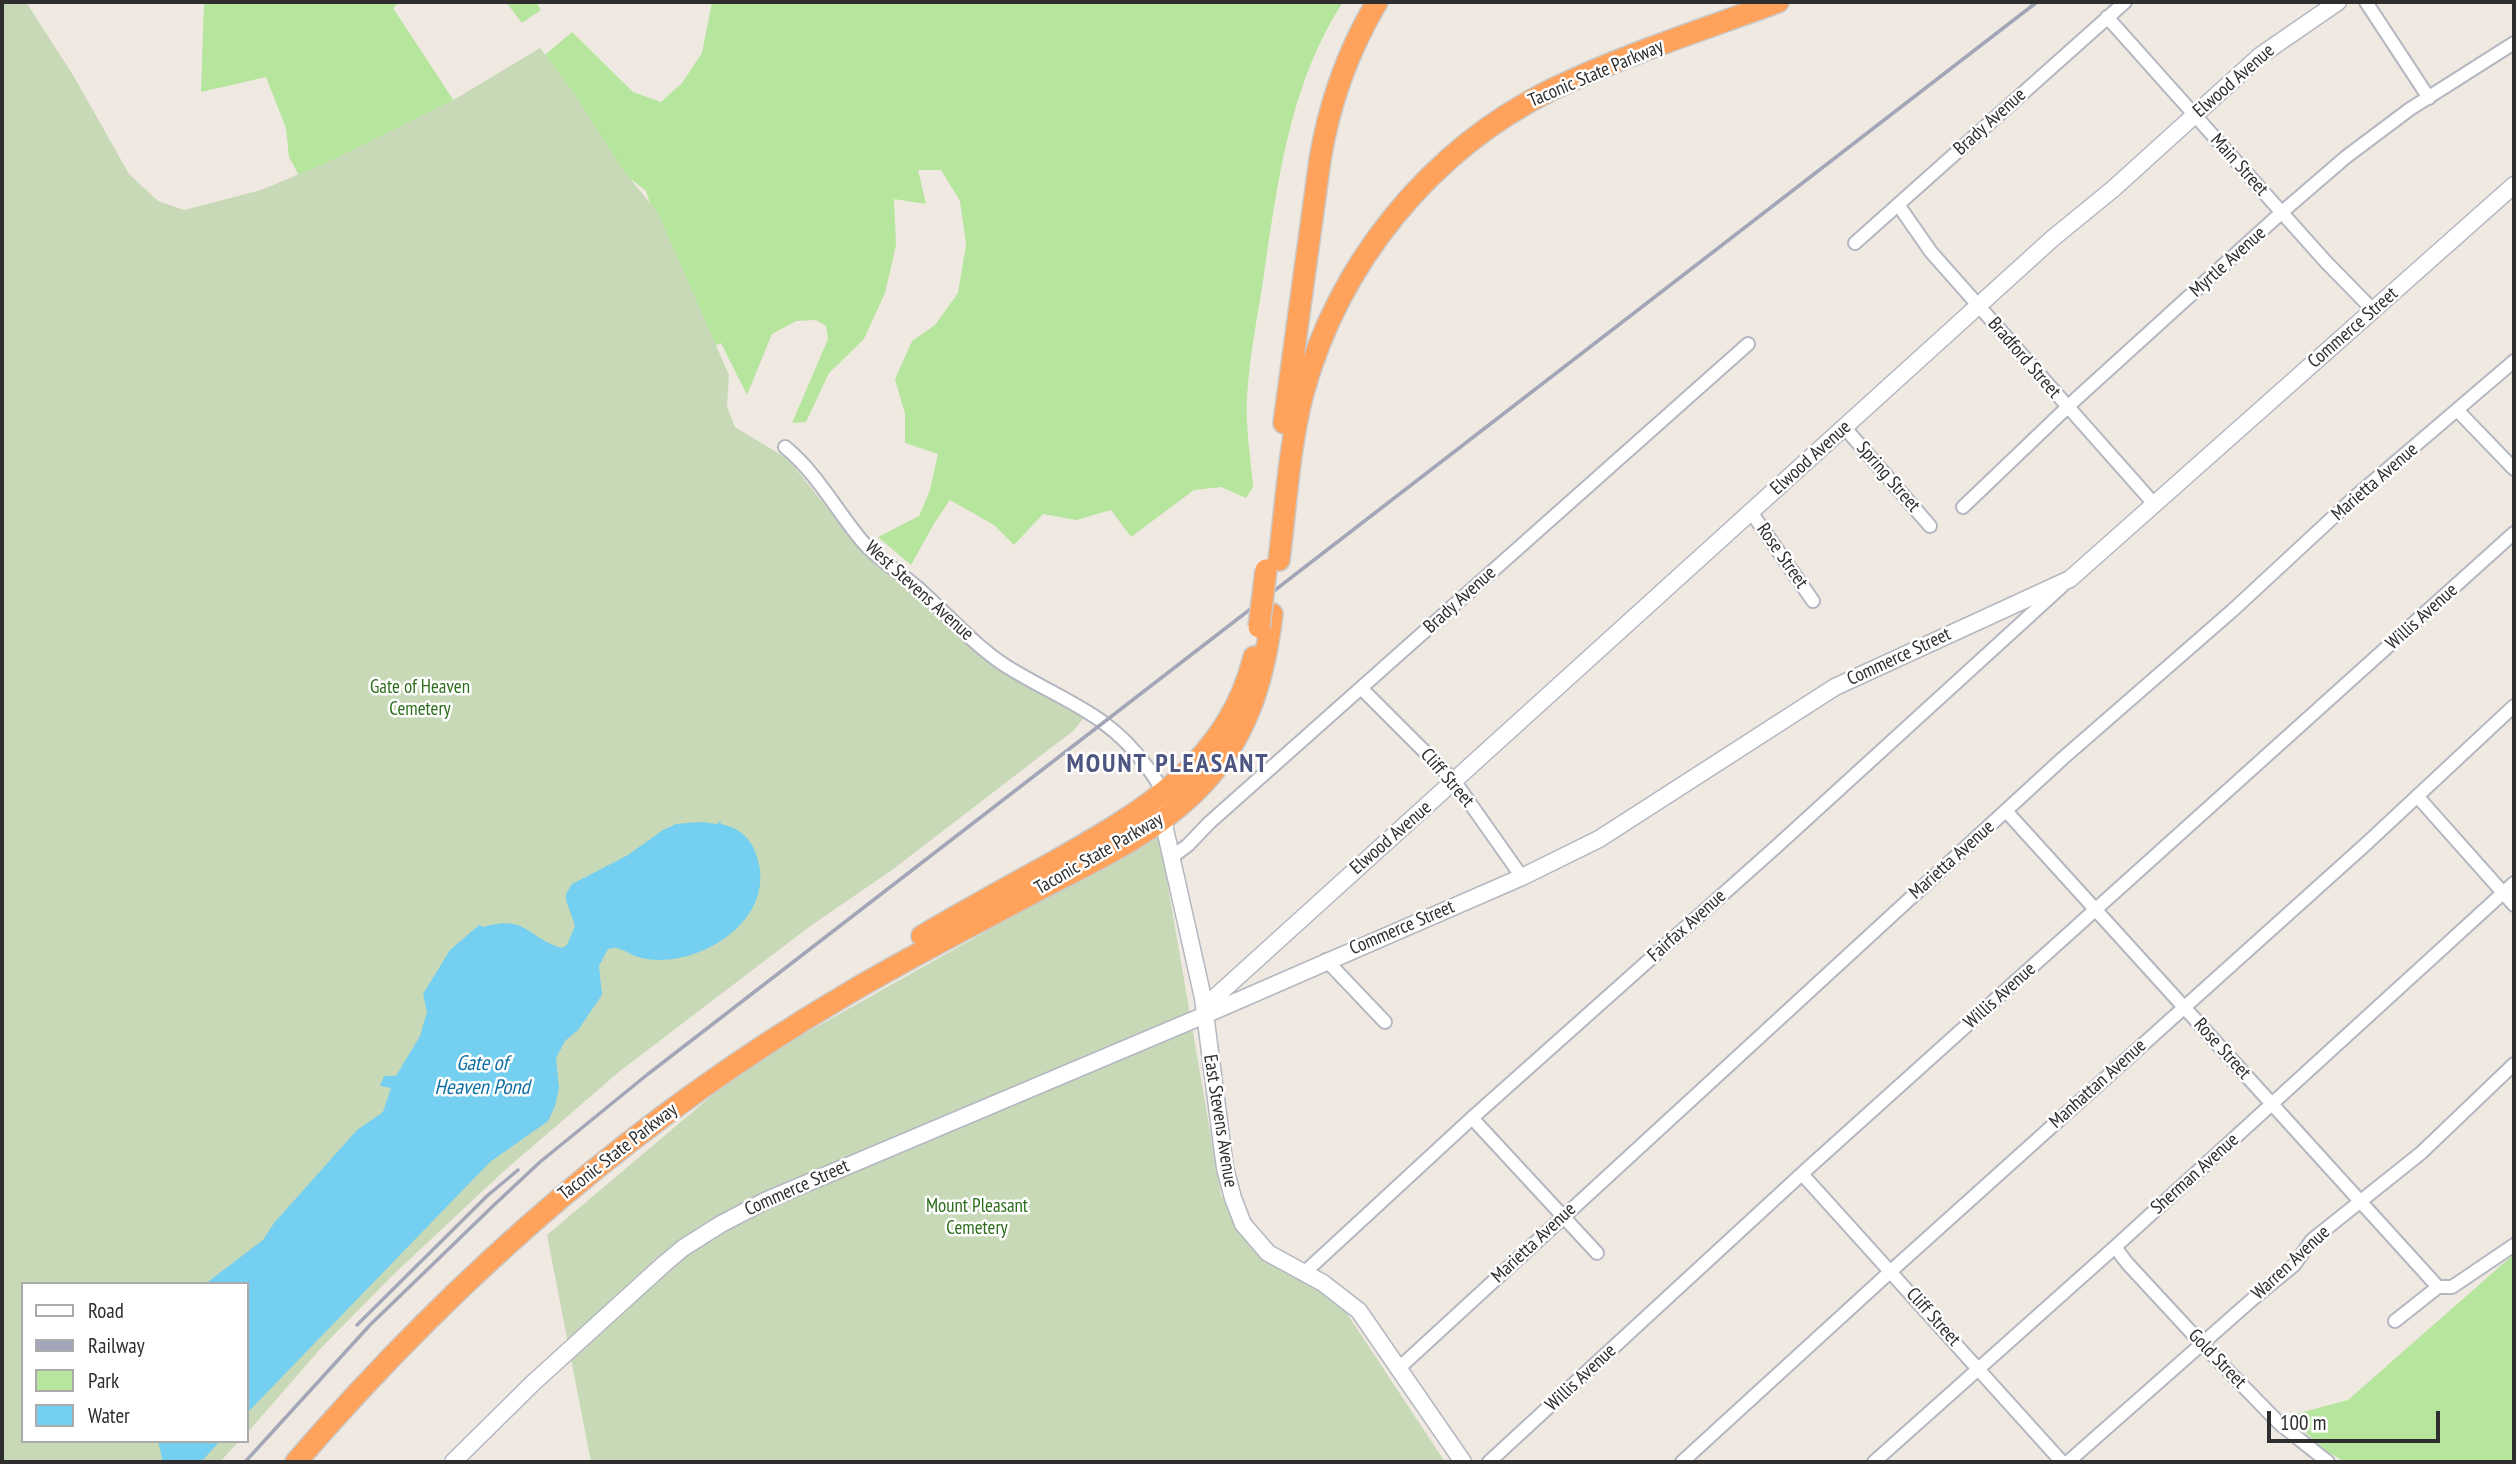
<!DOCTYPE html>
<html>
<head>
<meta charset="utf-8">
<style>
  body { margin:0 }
  #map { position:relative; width:2516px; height:1464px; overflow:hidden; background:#efe9e1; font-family:"PT Sans Narrow",sans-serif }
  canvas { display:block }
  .frame { position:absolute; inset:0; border:4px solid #2e2e2e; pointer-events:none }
  .legend { position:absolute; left:21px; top:1282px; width:228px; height:161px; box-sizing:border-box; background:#fff; border:2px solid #ababab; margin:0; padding:9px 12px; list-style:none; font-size:21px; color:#2e2e2e }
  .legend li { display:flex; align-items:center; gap:14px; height:35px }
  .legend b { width:35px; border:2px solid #ababab }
  .scale { position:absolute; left:2267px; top:1411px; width:173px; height:32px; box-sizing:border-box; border:4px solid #2e2e2e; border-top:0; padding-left:9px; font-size:21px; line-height:24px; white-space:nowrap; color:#2e2e2e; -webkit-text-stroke:5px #fff; paint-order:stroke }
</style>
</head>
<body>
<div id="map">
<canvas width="2516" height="1464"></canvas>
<div class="frame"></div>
<ul class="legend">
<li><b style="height:9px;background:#fff"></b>Road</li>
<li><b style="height:9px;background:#a3a6b8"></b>Railway</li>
<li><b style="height:19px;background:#b6e59e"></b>Park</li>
<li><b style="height:19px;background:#75cff0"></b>Water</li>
</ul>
<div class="scale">100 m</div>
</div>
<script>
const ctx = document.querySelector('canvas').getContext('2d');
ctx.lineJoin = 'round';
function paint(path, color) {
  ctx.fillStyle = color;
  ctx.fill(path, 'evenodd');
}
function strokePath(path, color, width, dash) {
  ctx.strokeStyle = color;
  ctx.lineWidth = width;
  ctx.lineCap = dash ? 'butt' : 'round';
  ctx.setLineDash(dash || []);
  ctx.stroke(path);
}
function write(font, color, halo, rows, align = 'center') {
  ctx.font = font + ' "PT Sans Narrow",sans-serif';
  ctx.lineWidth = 5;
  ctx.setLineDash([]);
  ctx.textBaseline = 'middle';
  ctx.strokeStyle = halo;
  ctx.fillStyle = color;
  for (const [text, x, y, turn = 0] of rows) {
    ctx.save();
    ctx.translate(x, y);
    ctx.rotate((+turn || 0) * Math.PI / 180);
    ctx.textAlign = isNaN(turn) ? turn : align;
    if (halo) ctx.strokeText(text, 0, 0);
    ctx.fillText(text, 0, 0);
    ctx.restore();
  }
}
paint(new Path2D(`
  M204,2H400L393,8L456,104L304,185L289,157L286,128L266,77L201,92Z
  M506,2H536L541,10L522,23Z
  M712,2H1343C1289,84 1277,186 1263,281C1257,319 1249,359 1247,397C1245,426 1251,458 1253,487L1246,498L1221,487L1194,490L1131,537L1111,510L1076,520L1043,514L1014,545L994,525L950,500L935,522L911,565L878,537L919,516L930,490L938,454L905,443V414L895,379L912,341L935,325L958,293L966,245L960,201L941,170H918L926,204L894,199L896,245L885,293L864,339L829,373L806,422L792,423L828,339L826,326L816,320L796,321L772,334L747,395L721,343L692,357L658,228L646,191L573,133L525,72L572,32L633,92L661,102L682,83L702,53Z
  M2514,1254V1462H2345L2325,1450L2288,1416L2348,1400Z`), '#b6e59e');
paint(new Path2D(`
  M2,2H26L73,75L129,174L158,201L184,210L261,190L326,163L457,98L540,48L574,93L620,166L658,213L729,375L727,407L735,427L788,459L853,540L884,568L1044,695L1084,718L1073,731L892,870L809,927L620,1071L504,1171L394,1274L322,1347L247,1433V1284H23V1441H239L220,1462H2Z
  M1159,834L1221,1195L1252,1246L1342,1306L1445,1462H591L547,1235L747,1066Z`), '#c8d9b8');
paint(new Path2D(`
  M720,821L721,824C739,828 750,837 756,854C778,913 713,960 659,960C652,960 645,959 638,957C627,954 620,945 608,949L599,966L602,995L578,1030L565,1041L556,1058L559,1088L555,1106L548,1121L490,1162L247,1413V1284H205L263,1240L274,1223L357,1130L383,1112L391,1088L380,1086L384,1076H396L420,1036L427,1012L423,994L450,950L479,925L483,927C527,914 527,938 562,948L567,945L575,926L566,900V894L572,884L628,855L663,830L676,824L700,822L718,824Z
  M158,1441H220L201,1462H163Z`), '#75cff0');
const street = new Path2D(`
  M2366,2L2429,98
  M2107,17L2326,262L2374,311
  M1899,206L1931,252L2155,505
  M1855,243L2125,2
  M2458,411L2514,469
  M1845,428L1930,526
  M785,447C817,473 836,510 862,541C878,560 900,572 919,589C948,615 974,645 1006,666C1060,700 1108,712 1147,767C1153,775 1160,784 1162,794
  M1963,507L2076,399L2281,213L2346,157L2410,109L2514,43
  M1751,512L1813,601
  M1361,688L1455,782L1522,877
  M2417,796L2514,905
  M2006,811L2438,1287
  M1172,857L1188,845L1209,823L1748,344
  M1326,960L1385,1022
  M1472,1118L1597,1253
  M1802,1174L2062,1462
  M2115,1247L2127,1263L2202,1344L2280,1424L2328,1462
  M1304,1273L1472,1118L1777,846L2061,587
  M2395,1321L2438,1287H2452L2514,1245
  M1398,1369L2062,759L2233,610L2356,496L2514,361
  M1489,1462L1806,1170L2514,533
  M1682,1462L1891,1271L2366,844L2514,706
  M1874,1462L2115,1247L2514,883
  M2068,1462L2255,1297L2294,1265L2312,1240L2421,1153L2514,1064`);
const secondary = new Path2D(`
  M1164,809L1165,829L1203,998L1225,1168L1233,1198L1243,1224L1268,1253L1323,1283L1359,1311L1463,1462
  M1205,1015L1212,1000L2053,238L2113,189L2261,55L2338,2
  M453,1462L533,1383L664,1264L683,1248L721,1224L767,1200L1205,1015L1522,877L1599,839L1835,687L2070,579L2514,185`);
const highway = new Path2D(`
  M1284,423L1320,160C1329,104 1348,51 1377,2
  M1279,560C1286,505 1289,447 1303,393C1339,263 1429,151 1551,90C1623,55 1702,30 1778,2
  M922,936C965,911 1008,887 1052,863C1140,813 1228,764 1254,657
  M296,1462C453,1280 635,1119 842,997C907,958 975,924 1042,888C1094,861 1151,835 1194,793C1245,744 1264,682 1272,614`);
strokePath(street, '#b4b7c1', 16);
strokePath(secondary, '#b4b7c1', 19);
strokePath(highway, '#c9c9c9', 24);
strokePath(street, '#fff', 12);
strokePath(secondary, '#fff', 16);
strokePath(highway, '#ffa35c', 21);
strokePath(new Path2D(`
  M357,1325L487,1196L518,1170
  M245,1462L370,1325L493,1206L540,1162L648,1074L2037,2`), '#a3a6b8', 3.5);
const highwayBridge = new Path2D(`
  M1259,627L1266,570`);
strokePath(highwayBridge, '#c9c9c9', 24, []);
strokePath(highwayBridge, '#ffa35c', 21);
write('19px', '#2e2e2e', '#fff', [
  ["Taconic State Parkway",1596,74,-23],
  ["Elwood Avenue",2234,81,-41],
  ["Brady Avenue",1990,122,-42],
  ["Main Street",2239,165,48],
  ["Myrtle Avenue",2228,262,-42],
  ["Commerce Street",2353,328,-41],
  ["Bradford Street",2024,358,49],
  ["Elwood Avenue",1811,458,-42],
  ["Spring Street",1888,477,49],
  ["Marietta Avenue",2375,482,-41],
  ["Rose Street",1782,556,55],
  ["West Stevens Avenue",919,591,42],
  ["Brady Avenue",1460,600,-42],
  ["Willis Avenue",2422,617,-42],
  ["Commerce Street",1899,657,-25],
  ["Cliff Street",1447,778,49],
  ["Elwood Avenue",1391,838,-41],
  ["Taconic State Parkway",1099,854,-30],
  ["Marietta Avenue",1952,860,-42],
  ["Fairfax Avenue",1687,926,-42],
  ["Commerce Street",1402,928,-23],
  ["Willis Avenue",2000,996,-42],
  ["Rose Street",2222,1049,48],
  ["Manhattan Avenue",2098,1084,-42],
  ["East Stevens Avenue",1220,1121,81],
  ["Taconic State Parkway",618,1152,-38],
  ["Sherman Avenue",2195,1174,-42],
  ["Commerce Street",797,1188,-24],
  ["Marietta Avenue",1534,1243,-43],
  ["Warren Avenue",2291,1263,-43],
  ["Cliff Street",1933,1317,48],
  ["Gold Street",2217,1359,46],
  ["Willis Avenue",1581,1378,-43]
]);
write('19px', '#2c6e1b', '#fff', [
  ["Gate of Heaven",420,688],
  ["Cemetery",420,710],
  ["Mount Pleasant",977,1207],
  ["Cemetery",977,1229]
]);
write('italic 21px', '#0d6fa3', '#fff', [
  ["Gate of",482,1064],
  ["Heaven Pond",482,1088]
]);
ctx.letterSpacing = '2px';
write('bold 26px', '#4d5680', '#fff', [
  ["MOUNT PLEASANT",1168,765]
]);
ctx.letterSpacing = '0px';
</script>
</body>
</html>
